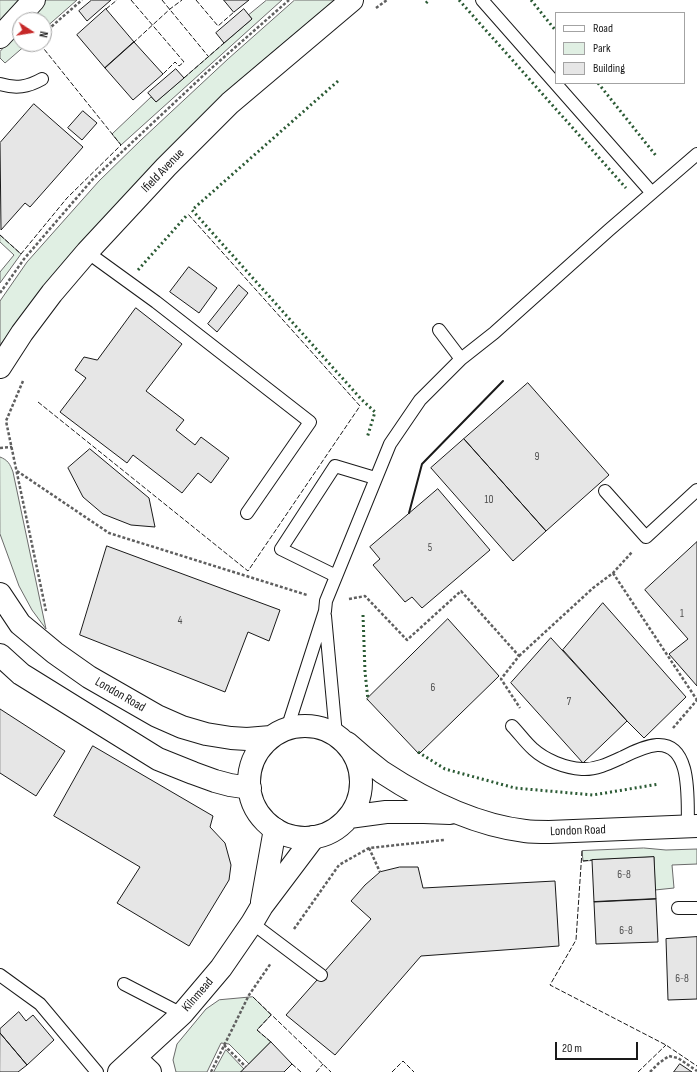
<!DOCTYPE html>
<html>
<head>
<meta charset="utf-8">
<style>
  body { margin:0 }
  #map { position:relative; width:697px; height:1072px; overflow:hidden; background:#fff; font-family:"Sofia Sans Condensed",sans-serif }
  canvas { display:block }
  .legend { position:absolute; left:555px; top:12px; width:130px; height:72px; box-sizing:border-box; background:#fff; border:1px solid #a3a3a3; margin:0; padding:5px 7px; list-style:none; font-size:12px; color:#1a1a1a }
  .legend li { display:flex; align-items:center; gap:8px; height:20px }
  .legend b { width:20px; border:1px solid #a3a3a3 }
  .north { position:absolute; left:12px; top:12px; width:40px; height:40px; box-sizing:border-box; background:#fff; border:1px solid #a3a3a3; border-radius:50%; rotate:102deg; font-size:11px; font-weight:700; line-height:16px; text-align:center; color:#1a1a1a }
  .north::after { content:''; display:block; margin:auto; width:14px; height:18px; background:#c62828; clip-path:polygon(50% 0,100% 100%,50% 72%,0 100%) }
  .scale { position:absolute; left:555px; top:1042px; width:83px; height:18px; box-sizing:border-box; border:2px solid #1a1a1a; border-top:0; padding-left:5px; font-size:12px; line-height:14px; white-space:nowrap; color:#1a1a1a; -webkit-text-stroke:3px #fff; paint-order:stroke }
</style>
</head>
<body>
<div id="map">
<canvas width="697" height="1072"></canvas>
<ul class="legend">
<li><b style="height:5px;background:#fff"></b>Road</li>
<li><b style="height:11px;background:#e0efe3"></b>Park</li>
<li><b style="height:11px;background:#e6e6e6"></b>Building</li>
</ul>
<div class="north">N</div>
<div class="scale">20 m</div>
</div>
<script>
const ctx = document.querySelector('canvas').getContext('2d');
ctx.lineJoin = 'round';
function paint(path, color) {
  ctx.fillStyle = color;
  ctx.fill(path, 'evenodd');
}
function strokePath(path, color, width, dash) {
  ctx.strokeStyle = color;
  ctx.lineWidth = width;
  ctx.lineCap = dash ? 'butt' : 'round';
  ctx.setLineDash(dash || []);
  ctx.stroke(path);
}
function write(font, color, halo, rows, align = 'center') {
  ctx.font = font + ' "Sofia Sans Condensed",sans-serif';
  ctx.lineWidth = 3;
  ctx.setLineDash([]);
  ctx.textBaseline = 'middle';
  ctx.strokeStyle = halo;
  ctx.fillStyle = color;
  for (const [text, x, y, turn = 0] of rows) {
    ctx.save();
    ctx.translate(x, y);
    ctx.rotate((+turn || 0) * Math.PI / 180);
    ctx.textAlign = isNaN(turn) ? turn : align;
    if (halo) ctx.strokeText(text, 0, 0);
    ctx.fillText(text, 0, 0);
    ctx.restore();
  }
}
const green = new Path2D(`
  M0,0H24L0,27Z
  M46,0H77L44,29V20H28Z
  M267,0H282L121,145L112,134L151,97L156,102L252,19L249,15Z
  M295,0H335L260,63L212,106L40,292L0,345V301L27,262L99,181L141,140L228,59Z
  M20,29V44H27L5,63L0,58V52Z
  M0,235L21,254L0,283V272L14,255L0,242Z
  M0,457C8,460 10,464 13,472L46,629L32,610L19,586L0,534Z
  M644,848L666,850L697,849V864L672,865L674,888L655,890L654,857L583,861L582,851Z
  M253,997L271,1015L257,1030L271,1042L249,1064L229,1044L221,1043L207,1072H176L173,1060L177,1044L206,1009L219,1000Z
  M226,1050L244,1069L241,1072H214Z`);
paint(green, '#e0efe3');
strokePath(green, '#6a6a6a', 1);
const building = new Path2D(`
  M92,0H111L87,21L79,11Z
  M224,0H249L234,12Z
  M106,9L134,42L105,68L77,35Z
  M244,9L252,19L224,43L216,33Z
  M134,42L163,74L133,100L105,68Z
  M176,69L184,78L156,102L148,93Z
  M34,104L83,147L30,207L25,203L1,230L0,143Z
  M83,111L97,123L82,140L68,128Z
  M189,267L217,288L199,313L170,292Z
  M239,285L248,293L217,332L208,324Z
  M136,308L182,344L146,391L184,420L176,430L195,445L201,437L229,458L211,483L198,473L182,493L133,455L127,463L60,412L86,378L75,370L84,357L97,360Z
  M528,383L609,475L546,531L464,439Z
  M464,439L546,531L513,561L431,468Z
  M90,449L149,498L155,527L131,525L103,514L83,497L68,468Z
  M438,489L490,550L422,608L412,597L405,602L373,565L380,559L370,547Z
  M697,542V686L669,654L688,639L645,590Z
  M107,546L280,610L269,641L248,632L225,692L80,635Z
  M603,603L686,697L644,738L627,721L563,650Z
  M448,619L499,676L419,754L367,699Z
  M551,638L627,721L583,763L511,683Z
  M0,709L65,751L36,796L0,773Z
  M93,746L213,816L210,827L225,843L231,865L229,880L189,946L117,903L140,867L54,816Z
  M654,857L656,899L594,902L592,860Z
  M400,867H418L423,888L555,881L559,946L421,956L335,1055L286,1015L371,919L351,901L365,885L380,872Z
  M656,899L658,942L596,944L594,902Z
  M697,937V999L668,1000L666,939Z
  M19,1012L26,1021L33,1015L54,1040L27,1065L0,1033V1029Z
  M0,1033L27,1065L18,1072H0Z
  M271,1042L292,1064L284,1072H241Z
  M680,1064L692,1072H674Z`);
paint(building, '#e6e6e6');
strokePath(building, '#1a1a1a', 1);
const service = new Path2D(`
  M482,0L652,193
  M0,84C16,89 28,87 42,79
  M87,252L156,302L310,422L247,513
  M439,330L461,359
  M605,491L646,537L697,490
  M336,576L281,549L335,466L375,478
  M325,616L336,735
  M512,726C519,733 525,742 533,749C545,760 565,768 582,769C596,770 610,763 623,757C633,752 645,746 657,745C693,743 687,802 688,826
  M287,729L325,611L326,601L390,444L420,400L461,359L494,333L609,230L697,154
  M678,908H697
  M252,923L321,975
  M0,975L40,1004L97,1072
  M124,984L182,1014`);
const minor = new Path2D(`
  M0,37L34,0
  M262,902L275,829
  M135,1058L150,1072
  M119,1072L182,1014L221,968L252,923L262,906L314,837`);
const tertiary = new Path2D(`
  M0,367L22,333L52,293L87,252L166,167L230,103L352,0`);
const primary = new Path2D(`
  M0,594L20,624L55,653L89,677L157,716L182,727L206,734L231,738L247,739L271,737
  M0,655L21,674L158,759L193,773L215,781L230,785L250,788
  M249 782a56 56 0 1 1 112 0a56 56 0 1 1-112 0Z
  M347,743C358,753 370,763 382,772C423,799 475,825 525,831C532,832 541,832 549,832L697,826
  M349,817L386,812H424L450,813`);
strokePath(service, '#1a1a1a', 14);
strokePath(minor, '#1a1a1a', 24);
strokePath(tertiary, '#1a1a1a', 24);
strokePath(primary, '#1a1a1a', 24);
strokePath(new Path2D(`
  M376,8L387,0
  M44,33L82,0
  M0,293L24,259L92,180L206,73L289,0
  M23,381L6,421L46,611
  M0,448L12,447
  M17,471L109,533L307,595
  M613,573L697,700
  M349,599L365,596L407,640L461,591L519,656L501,679L520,708
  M519,656L593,588L613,573L632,552
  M673,728L697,700
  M369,848L380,872
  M294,929L339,865L369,848L444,840
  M224,1045L246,1067
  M211,1072L249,995L271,963
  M650,1072L659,1063L669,1056L678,1058L697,1071`), '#5f5f5f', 2.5, [3, 2]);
strokePath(service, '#fff', 12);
strokePath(minor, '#fff', 22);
strokePath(tertiary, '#fff', 22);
strokePath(primary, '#fff', 22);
strokePath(new Path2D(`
  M459,0L626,188
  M531,0L556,31
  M426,3L429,0
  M338,81L192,210L361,399L375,412L367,438
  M598,83L657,157
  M138,270L188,214
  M363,615L365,672L368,700
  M418,752L445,769L515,788L593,795L659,784`), '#2b5a34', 3, [2, 3]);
strokePath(new Path2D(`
  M131,0L184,62L179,66L175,62L163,74
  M162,0L208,56
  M196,0L218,26L234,12
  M106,9L117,0
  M133,43L170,9L182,0
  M184,78L224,43
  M0,235L21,254L67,198L121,145L40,44
  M38,402L248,571L360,406L188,214
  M582,851L576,940L550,985L666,1045L697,1066
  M583,861L592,860
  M253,997L331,1072
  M271,1042L257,1030L271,1015
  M292,1064L301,1072
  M316,1072L323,1064
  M392,1072L403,1061L414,1072
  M638,1072L666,1045`), '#1a1a1a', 1, [5, 2]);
strokePath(new Path2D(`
  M409,513L422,464L503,381`), '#1a1a1a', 2);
write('11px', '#4d4d4d', null, [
  ["9",537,457],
  ["10",489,500],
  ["5",430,548],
  ["1",682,614],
  ["4",180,621],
  ["6",433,688],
  ["7",569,702],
  ["6-8",624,875],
  ["6-8",626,931],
  ["6-8",682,979]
]);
write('13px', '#1a1a1a', '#fff', [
  ["Ifield Avenue",163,171,-46],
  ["London Road",120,695,30],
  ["London Road",578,831,-2],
  ["Kilnmead",198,995,-49]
]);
</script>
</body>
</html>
